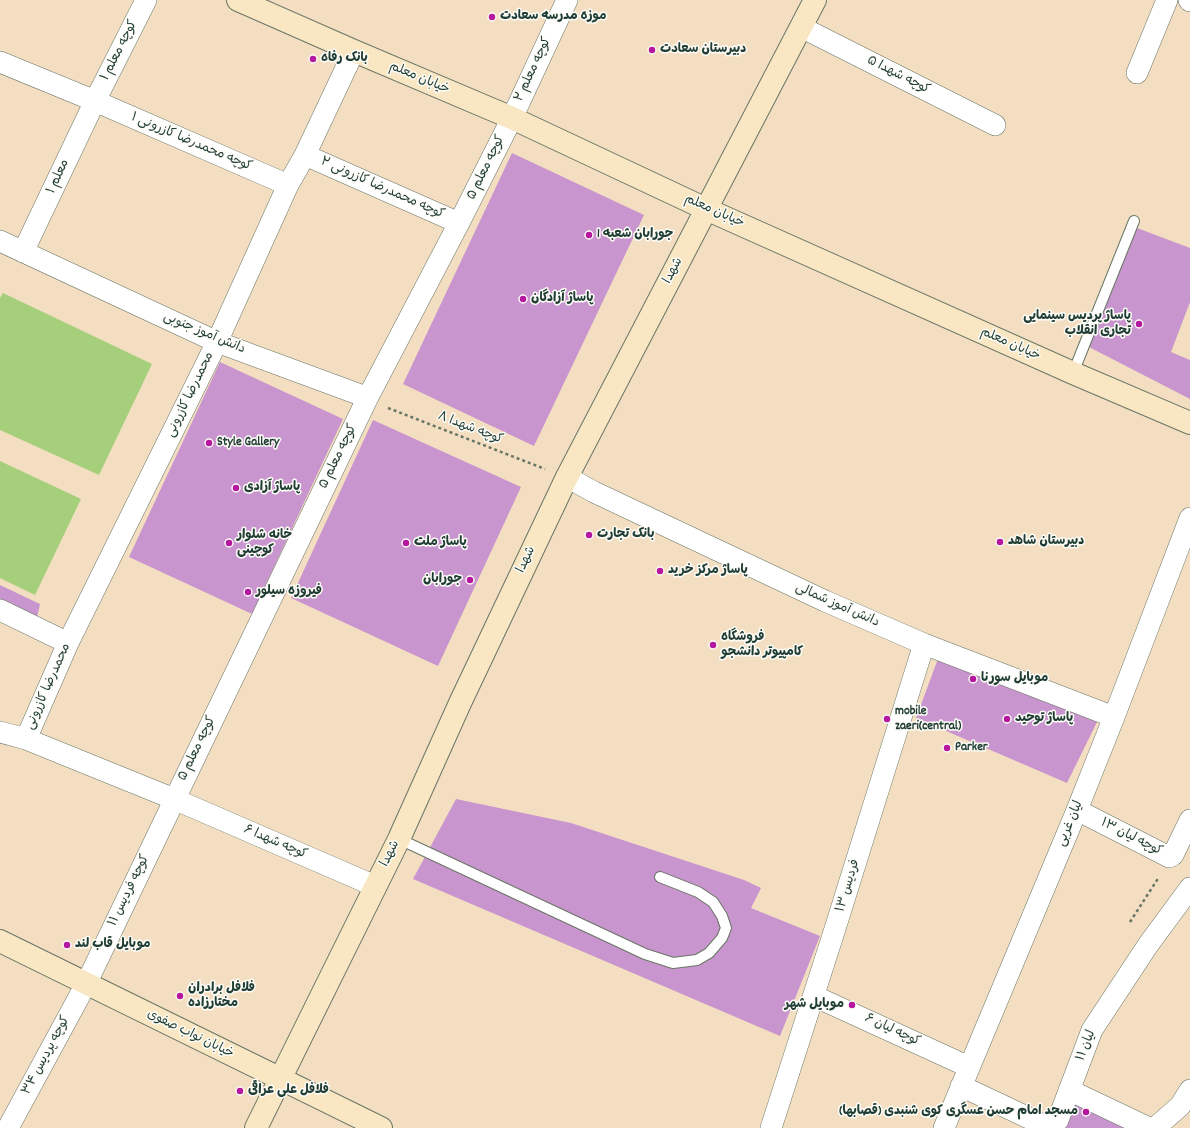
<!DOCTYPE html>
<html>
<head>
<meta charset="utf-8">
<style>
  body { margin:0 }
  canvas { display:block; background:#f3dec1 }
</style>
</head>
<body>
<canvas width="1190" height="1128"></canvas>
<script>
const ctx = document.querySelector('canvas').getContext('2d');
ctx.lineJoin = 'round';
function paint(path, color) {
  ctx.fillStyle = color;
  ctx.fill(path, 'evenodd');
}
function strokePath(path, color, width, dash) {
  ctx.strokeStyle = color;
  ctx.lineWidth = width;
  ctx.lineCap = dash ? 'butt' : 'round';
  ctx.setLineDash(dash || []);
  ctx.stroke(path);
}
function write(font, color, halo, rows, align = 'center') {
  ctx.font = font + ' Dekko,"Playpen Sans Arabic",sans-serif';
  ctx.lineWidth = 3;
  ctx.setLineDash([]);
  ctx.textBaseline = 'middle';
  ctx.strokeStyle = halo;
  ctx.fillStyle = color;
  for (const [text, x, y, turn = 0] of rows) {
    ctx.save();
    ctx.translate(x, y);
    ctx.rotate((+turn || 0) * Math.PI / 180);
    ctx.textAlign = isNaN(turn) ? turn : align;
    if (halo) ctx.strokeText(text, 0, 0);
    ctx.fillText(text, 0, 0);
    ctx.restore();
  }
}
paint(new Path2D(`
  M3,293L152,364L99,475L0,430V298Z
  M0,461L81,499L35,595L0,578Z`), '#a5cf7a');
paint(new Path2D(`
  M512,153L644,215L534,446L403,384Z
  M1137,228L1190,248V302L1171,352L1190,360V399L1087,346Z
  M220,362L343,419L252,614L129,557Z
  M373,420L521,487L438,666L291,598Z
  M0,585L40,604L36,622L0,605Z
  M939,656L1098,720L1067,783L916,718Z
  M456,799L571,823L744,880L761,888L751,908L820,936L780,1036L413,879Z
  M1072,1096L1140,1128H1059Z`), '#c995ce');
const lane = new Path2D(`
  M1073,373L1134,221
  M399,839L645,954L673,963L697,960L709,953L722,938L726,928L722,916L713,902L698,892L660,877`);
const street = new Path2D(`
  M1189,0L1190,1
  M801,27L995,125
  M0,62L95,101L288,185
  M1137,73L1167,0
  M305,155L459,223
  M0,241L217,342L358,394L367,399
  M23,252L95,101L146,0
  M567,477L594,492L825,601L924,644L1114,717
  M0,610L68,643
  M0,732L26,739L174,799L375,886
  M26,739L68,643L217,342L288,185L305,155L354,51
  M1077,810L1169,857L1173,855L1190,820
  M814,996L969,1067
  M961,1086L1050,1128L1058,1120L1092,1030L1148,945L1190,888
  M1069,1090L1149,1128
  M8,1128L86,984L367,399L459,223L512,118L567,0
  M771,1128L834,932L924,644
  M944,1128L1077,810L1114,717L1190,518
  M1155,1128L1180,1106L1190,1090`);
const secondary = new Path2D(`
  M238,0L354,51L512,118L706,209L1073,373L1190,423
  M0,941L381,1128
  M256,1128L399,839L460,703L567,477L815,0`);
strokePath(lane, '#697565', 12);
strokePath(street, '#697565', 22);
strokePath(secondary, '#697565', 24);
strokePath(new Path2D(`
  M388,408L545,469
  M1130,922L1159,877`), '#697565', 2.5, [3, 3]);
strokePath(lane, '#fff', 10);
strokePath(street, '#fff', 21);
strokePath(secondary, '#f9e7c3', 22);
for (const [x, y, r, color] of [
  [492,17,4,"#b5179e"],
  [652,50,4,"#b5179e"],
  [313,59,4,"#b5179e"],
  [589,235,4,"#b5179e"],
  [523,299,4,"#b5179e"],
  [1139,324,4,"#b5179e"],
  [209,443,4,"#b5179e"],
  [236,488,4,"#b5179e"],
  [589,535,4,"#b5179e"],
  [1000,542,4,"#b5179e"],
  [229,543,4,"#b5179e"],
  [406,543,4,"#b5179e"],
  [660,571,4,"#b5179e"],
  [470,580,4,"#b5179e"],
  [248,592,4,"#b5179e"],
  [713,645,4,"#b5179e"],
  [973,679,4,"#b5179e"],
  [887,719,4,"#b5179e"],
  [1007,719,4,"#b5179e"],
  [947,748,4,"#b5179e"],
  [67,945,4,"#b5179e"],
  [180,996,4,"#b5179e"],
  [852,1005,4,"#b5179e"],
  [240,1091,4,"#b5179e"],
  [1086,1112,4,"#b5179e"]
]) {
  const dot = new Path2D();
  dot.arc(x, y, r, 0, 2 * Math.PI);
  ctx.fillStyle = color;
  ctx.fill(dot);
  strokePath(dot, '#fdfcf7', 1.5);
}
write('bold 13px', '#1f3d34', '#fdfcf7', [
  ["موزه مدرسه سعادت",500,17],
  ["دبیرستان سعادت",660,50],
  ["بانک رفاه",321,59],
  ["جورابان شعبه 1",597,235],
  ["پاساژ آزادگان",531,299],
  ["پاساژ پردیس سینمایی",1131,317,"right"],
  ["تجاری انقلاب",1131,332,"right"],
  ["Style Gallery",217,443],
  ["پاساژ آزادی",244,488],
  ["بانک تجارت",597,535],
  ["خانه شلوار",237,536],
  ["کوچینی",237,551],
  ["دبیرستان شاهد",1008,542],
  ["پاساژ ملت",414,543],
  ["پاساژ مرکز خرید",668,571],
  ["جورابان",462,580,"right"],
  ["فیروزه سیلور",256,592],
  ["فروشگاه",721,638],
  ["کامپیوتر دانشجو",721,653],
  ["موبایل سورنا",981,679],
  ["mobile",895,712],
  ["zaeri(central)",895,727],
  ["پاساژ توحید",1015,719],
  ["Parker",955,748],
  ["موبایل قاب لند",75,945],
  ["فلافل برادران",188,989],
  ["مختارزاده",188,1004],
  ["موبایل شهر",844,1005,"right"],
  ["فلافل علی عراقی",248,1091],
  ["مسجد امام حسن عسگری کوی شنبدی (قصابها)",1078,1112,"right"]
], 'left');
write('13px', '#1f3d34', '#fdfcf7', [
  ["کوچه معلم ۱",120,51,-63],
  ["کوچه معلم ۲",534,70,-65],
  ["کوچه شهدا ۵",898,76,27],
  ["خیابان معلم",419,79,23],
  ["کوچه محمدرضا کازرونی ۱",191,143,23],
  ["کوچه معلم ۵",487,168,-64],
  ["معلم ۱",59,177,-65],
  ["کوچه محمدرضا کازرونی ۲",382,189,24],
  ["خیابان معلم",714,212,24],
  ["شهدا",674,271,-62],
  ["دانش آموز جنوبی",204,334,23],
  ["خیابان معلم",1010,345,24],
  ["محمدرضا کازرونی",191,395,-64],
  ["کوچه شهدا ۸",470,429,21],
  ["کوچه معلم ۵",339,457,-64],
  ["شهدا",527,560,-65],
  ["دانش آموز شمالی",837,606,24],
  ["محمدرضا کازرونی",49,687,-66],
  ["کوچه معلم ۵",198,749,-64],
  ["لیان غربی",1071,824,-67],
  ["کوچه لیان ۱۳",1131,838,27],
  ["کوچه شهدا ۶",275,843,23],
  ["شهدا",391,854,-64],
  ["فردیس ۱۳",849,886,-73],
  ["کوچه فردیس ۱۱",130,891,-64],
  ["کوچه لیان ۶",892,1031,25],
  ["خیابان نواب صفوی",190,1035,26],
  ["لیان ۱۱",1087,1046,-68],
  ["کوچه پردیس ۳۴",47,1056,-62]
]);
</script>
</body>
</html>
